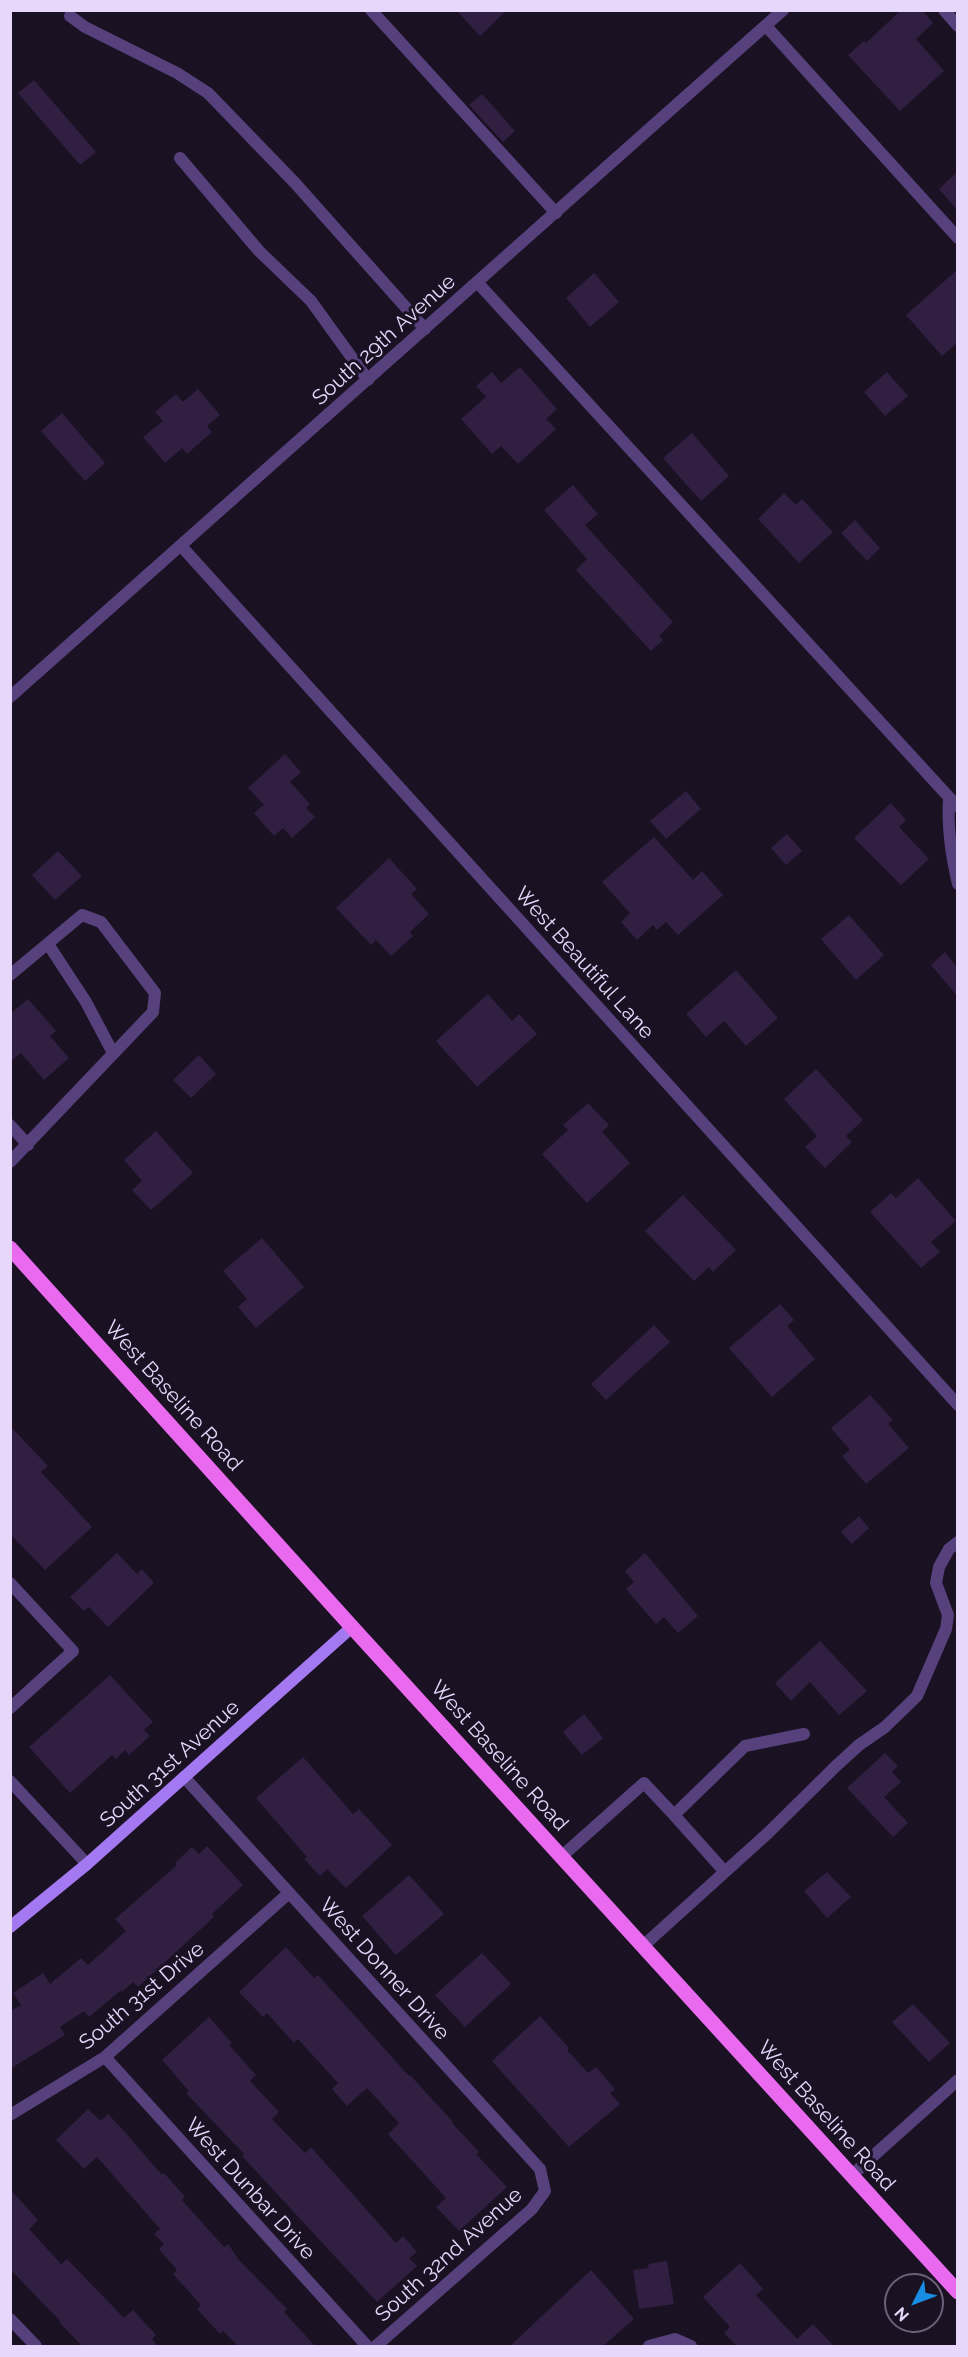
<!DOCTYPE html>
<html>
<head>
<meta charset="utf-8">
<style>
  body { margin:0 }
  #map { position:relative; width:968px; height:2357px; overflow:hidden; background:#1a1123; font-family:Raleway,sans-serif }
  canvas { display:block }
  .frame { position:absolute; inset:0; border:12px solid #e7d7fb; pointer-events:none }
  .north { position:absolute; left:884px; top:2273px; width:60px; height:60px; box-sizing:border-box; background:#1a1123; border:2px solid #6c6079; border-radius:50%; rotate:228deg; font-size:16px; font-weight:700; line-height:24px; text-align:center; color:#e7d7fb }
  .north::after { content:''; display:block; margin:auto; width:21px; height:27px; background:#198de4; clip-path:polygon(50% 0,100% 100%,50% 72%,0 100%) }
</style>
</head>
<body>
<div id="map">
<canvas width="968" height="2357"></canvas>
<div class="frame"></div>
<div class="north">N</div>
</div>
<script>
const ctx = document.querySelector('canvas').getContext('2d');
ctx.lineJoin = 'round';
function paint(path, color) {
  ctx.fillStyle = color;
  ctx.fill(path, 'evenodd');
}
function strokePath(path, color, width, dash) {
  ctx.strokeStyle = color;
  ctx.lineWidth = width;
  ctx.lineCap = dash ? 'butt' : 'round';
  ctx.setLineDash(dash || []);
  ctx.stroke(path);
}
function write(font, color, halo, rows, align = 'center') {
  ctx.font = font + ' Raleway,sans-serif';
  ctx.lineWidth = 6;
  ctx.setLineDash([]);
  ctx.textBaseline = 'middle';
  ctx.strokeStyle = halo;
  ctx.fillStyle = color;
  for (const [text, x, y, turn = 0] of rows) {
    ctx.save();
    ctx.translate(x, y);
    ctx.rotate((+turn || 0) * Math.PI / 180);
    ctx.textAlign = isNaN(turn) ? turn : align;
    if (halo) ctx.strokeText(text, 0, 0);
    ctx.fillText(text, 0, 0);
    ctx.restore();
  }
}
paint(new Path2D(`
  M456,10H507L480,36Z
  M901,10H922L933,23L916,39L944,71L900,111L848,55L864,41L866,43Z
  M34,80L96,152L80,165L18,93Z
  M482,94L515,131L503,142L469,105Z
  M957,172V210L939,189Z
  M957,270V343L942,356L906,315Z
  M594,273L619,302L590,327L566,298Z
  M520,367L557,409L546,419L556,429L518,464L501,446L492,454L461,419L486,397L476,386L492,372L501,383Z
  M887,372L908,396L885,416L864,392Z
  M198,389L220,415L207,426L212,432L187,454L182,448L165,463L143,437L163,421L155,412L176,394L183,402Z
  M62,413L105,463L85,481L41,431Z
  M692,433L729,476L701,501L663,458Z
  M573,485L598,514L585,525L673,622L659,636L663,640L651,651L576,570L587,559L544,510Z
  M784,493L796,505L802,499L833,532L799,563L758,519Z
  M855,520L880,548L867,561L841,533Z
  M285,754L301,772L290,782L310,804L306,808L315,817L292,838L283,828L274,836L254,813L264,805L248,788Z
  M686,791L701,809L666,839L650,821Z
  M891,803L906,820L899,827L929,859L901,885L854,838Z
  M787,834L802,851L786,865L771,848Z
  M654,837L693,880L702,871L723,895L678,935L666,922L657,930L653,925L637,940L621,922L630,913L602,882Z
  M58,851L82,876L55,900L32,875Z
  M389,858L417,889L411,894L429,914L410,932L413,936L391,956L376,940L371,945L336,908Z
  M849,915L884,955L856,980L821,939Z
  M945,952L957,967V996L931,965Z
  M736,970L778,1018L746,1046L724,1021L706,1037L686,1014Z
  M488,994L512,1021L519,1014L537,1034L477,1087L436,1041Z
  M28,999L56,1031L50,1036L69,1058L44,1080L21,1053L10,1062V1014Z
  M199,1055L216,1074L191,1098L173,1080Z
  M816,1069L863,1120L846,1136L852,1142L825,1168L805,1147L817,1136L784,1099Z
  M588,1103L609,1125L602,1132L630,1163L587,1203L542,1154L568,1130L563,1125Z
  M156,1131L193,1173L151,1210L132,1190L142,1181L124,1160Z
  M918,1178L956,1221L931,1242L940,1252L921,1268L870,1212L891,1193L896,1198Z
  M683,1195L736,1250L713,1272L709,1267L694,1281L645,1231Z
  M262,1238L304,1287L256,1328L238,1307L247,1299L223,1271Z
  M780,1304L794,1320L787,1326L815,1359L772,1397L729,1348Z
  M654,1325L670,1342L606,1400L591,1384Z
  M870,1395L893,1420L888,1424L909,1448L866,1484L842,1456L850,1450L831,1428Z
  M10,1426L48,1466L41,1472L92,1527L45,1570L10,1534Z
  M859,1516L869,1528L852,1544L841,1532Z
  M117,1553L137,1574L142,1569L154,1583L108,1627L89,1607L84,1611L70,1597Z
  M645,1553L698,1616L678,1633L664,1617L656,1624L626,1589L634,1582L625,1571Z
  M820,1641L867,1691L839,1715L810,1682L791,1701L775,1683Z
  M110,1675L153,1722L144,1730L150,1736L129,1755L125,1750L116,1759L112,1755L70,1793L29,1747Z
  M584,1714L603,1738L582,1755L563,1732Z
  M885,1753L898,1766L892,1772L901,1782L884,1797L908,1823L893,1837L847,1788Z
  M303,1757L353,1814L359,1809L392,1845L346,1888L327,1869L320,1876L304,1859L307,1857L256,1798Z
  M207,1846L243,1885L212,1914L214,1917L138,1987L133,1982L122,1992L121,1990L89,2017L84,2011L60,2027L65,2035L10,2069V2011L21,2005L13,1993L43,1973L50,1984L81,1958L88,1965L126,1931L115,1919L177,1865L175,1863L192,1847L199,1854Z
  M827,1872L851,1897L827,1918L804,1891Z
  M409,1875L444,1914L396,1955L362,1916Z
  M286,1947L314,1978L318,1975L409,2076L410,2075L453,2122L452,2123L479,2152L476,2154L507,2187L459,2231L436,2207L446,2198L388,2134L399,2123L367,2088L347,2106L332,2089L338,2083L298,2039L294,2043L267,2013L263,2017L239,1992Z
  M482,1953L511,1984L465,2027L435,1995Z
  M913,2004L950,2043L929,2062L892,2022Z
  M540,2016L569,2048L567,2050L588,2073L596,2067L615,2089L610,2093L620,2104L569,2147L492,2061Z
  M209,2017L232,2043L229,2045L256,2075L250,2081L279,2112L272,2119L305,2153L311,2147L396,2243L403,2236L417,2252L409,2258L417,2266L377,2302L242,2156L244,2154L186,2093L189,2091L162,2060Z
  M88,2109L101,2121L108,2114L124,2131L162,2175L164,2173L185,2197L182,2200L224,2247L228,2244L239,2260L287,2309L284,2312L315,2346H238L223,2331L220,2334L197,2309L201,2305L173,2274L177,2270L159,2249L164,2244L154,2234L160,2229L97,2157L84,2169L56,2140Z
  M10,2189L38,2220L29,2229L61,2264L67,2259L124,2318L133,2310L156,2335L152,2339L158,2346H82L59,2322L60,2321L10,2269Z
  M667,2261L674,2304L639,2309L633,2270L649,2268L648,2264Z
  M740,2263L763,2289L756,2295L797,2339L813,2324L834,2346H737L724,2333L730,2327L703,2297Z
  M591,2270L634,2319L603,2346H510Z`), '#311f42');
strokePath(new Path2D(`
  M371,10L556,213
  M944,10L958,26
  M70,16L85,27L177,73L208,93L295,183L425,329
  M766,26L958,238
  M180,158L259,251L311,301L368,380
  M477,282L958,807
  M949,798C947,829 951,855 958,884
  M48,944L86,1002L113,1053
  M10,975L82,915L101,922L155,993L153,1012L10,1162
  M10,1125L28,1145
  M562,1856L644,1783L674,1815
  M725,1872L674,1815L745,1746L804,1734
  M643,1946L768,1833L836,1766L859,1745L885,1727L917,1696L946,1629L948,1615L936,1583L939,1567L949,1549L958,1542`), '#57417d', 12);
strokePath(new Path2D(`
  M182,547L958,1405
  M10,697L783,10
  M10,1583L73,1651L10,1708
  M184,1777L540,2169L545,2191L532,2209L376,2346
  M10,1781L87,1864
  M105,2057L367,2346
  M10,2115L105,2057L289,1893
  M852,2175L958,2080
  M10,2319L36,2346
  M649,2346L675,2339L691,2346`), '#57417d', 12);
strokePath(new Path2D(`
  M10,1927L87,1864L352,1627`), '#a378f0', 12);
strokePath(new Path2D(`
  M10,1248L352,1627L958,2292`), '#e96aef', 15);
write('21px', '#e7d7fb', '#1a1123', [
  ["South 29th Avenue",384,340,-42],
  ["West Beautiful Lane",584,963,48],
  ["West Baseline Road",173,1396,48],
  ["West Baseline Road",499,1756,48],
  ["South 31st Avenue",170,1764,-42],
  ["West Donner Drive",384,1969,48],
  ["South 31st Drive",142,1996,-40],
  ["West Baseline Road",826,2116,48],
  ["West Dunbar Drive",250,2189,48],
  ["South 32nd Avenue",449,2255,-42]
]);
</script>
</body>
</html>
